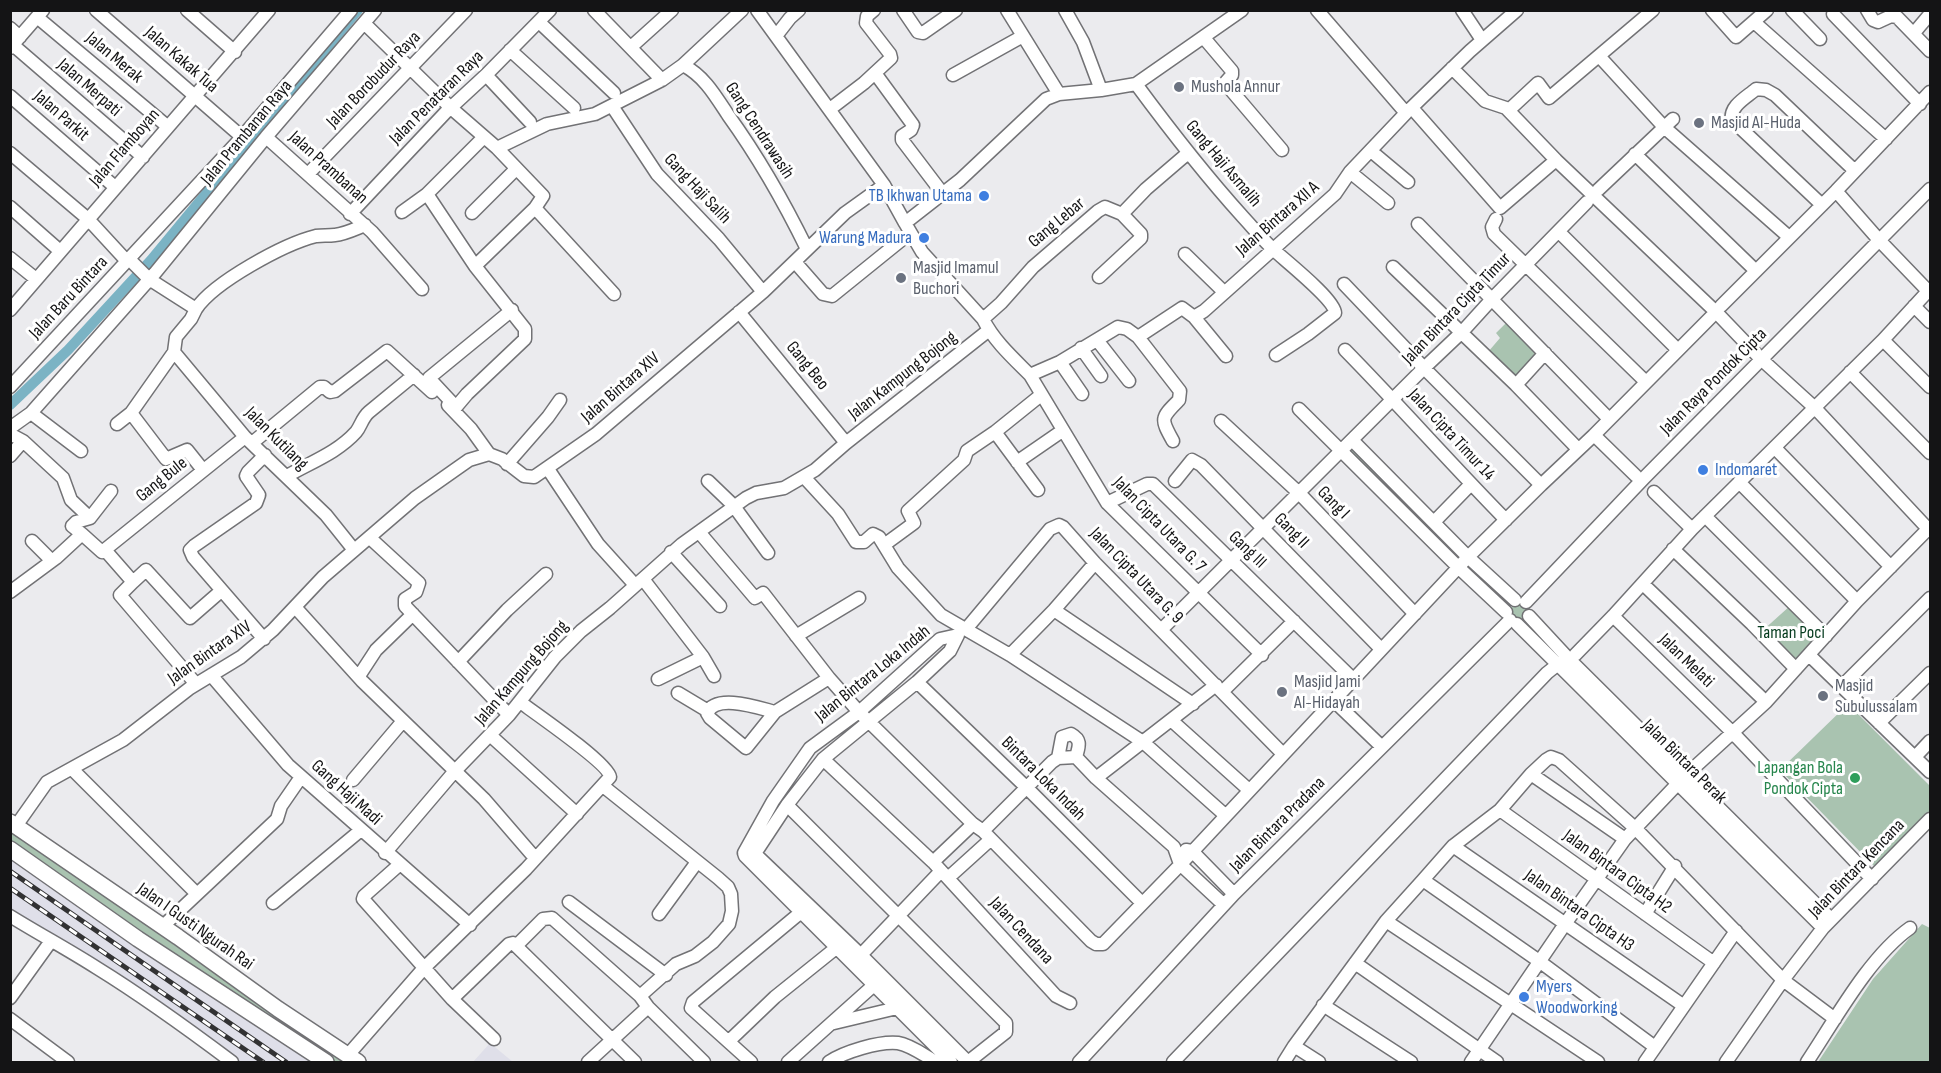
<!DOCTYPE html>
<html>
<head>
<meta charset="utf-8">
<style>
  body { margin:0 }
  #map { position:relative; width:1941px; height:1073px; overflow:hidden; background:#ebebee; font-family:"Sofia Sans Condensed",sans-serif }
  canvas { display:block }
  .frame { position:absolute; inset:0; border:12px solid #141415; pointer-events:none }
</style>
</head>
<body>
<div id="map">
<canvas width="1941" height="1073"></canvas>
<div class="frame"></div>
</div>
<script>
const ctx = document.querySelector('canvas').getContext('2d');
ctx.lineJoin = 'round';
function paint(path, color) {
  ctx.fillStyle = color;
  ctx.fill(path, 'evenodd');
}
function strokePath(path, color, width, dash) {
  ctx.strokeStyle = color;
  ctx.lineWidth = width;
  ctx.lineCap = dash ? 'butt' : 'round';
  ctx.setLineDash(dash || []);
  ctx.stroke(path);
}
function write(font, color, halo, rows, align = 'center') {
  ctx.font = font + ' "Sofia Sans Condensed",sans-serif';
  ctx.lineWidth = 6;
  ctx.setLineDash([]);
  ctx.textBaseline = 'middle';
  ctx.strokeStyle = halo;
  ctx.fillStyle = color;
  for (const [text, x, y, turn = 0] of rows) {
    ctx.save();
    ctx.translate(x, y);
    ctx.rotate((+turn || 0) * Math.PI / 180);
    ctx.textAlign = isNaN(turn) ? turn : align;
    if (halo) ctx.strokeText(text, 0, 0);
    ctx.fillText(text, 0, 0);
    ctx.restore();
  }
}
paint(new Path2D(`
  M10,849L326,1062H239L204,1038L11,917Z
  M490,1043L513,1062H473Z`), '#dfdfe9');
paint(new Path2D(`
  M1508,321L1543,355L1518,381L1488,352L1500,338L1496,333Z
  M1351,444L1465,556L1457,565L1347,449Z
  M1510 612a9 9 0 1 1 18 0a9 9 0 1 1-18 0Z
  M1791,605L1820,635L1793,664L1761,632Z
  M1848,704L1930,786V811L1874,866L1780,770Z
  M11,822L358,1062H326L11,849Z
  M1922,924L1930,928V1062H1818L1873,979Z`), '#a9c3b0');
strokePath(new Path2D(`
  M10,405L68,350L151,260L358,10`), '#7bb3c4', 10);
const minor = new Path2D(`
  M96,10L242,137
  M187,10L235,52
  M594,10L662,80
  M757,10L884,185
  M903,10L918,32L923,33L956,10
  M1007,10L1059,94
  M1065,10L1083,42L1101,90
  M1317,10L1406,113
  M1462,10L1482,40
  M1712,10L1736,37L1767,10
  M1792,10L1820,39
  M1867,10L1873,20L1878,22L1891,16L1897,17L1930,51
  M1833,14L1920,104
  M37,17L167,126
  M539,22L614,93
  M1754,22L1886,139
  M364,23L451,108L497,148L543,196L535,208L475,266L525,329V339L467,394L456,407L429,378L512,310
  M10,28L20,37
  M1914,33L1930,14
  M776,36L790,18L799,10
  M1204,38L1232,71V75L1225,83L1282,150
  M13,45L143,157
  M631,47L672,10
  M10,48L43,10
  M510,50L574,108
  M1599,56L1664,127L1789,237
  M683,65L742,10
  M1452,68L1485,101L1506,108L1556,160L1716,312L1761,359L1815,408L1930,531
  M875,73L913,125L911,130L902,136V140L943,194
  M486,75L530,122
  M953,75L1023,36
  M1136,84C1170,130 1205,175 1243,217C1254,229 1264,241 1275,251C1287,262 1335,300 1335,313L1308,334L1276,355
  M10,96L115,187
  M612,106L657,174L719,239L763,292
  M1412,108L1500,208L1556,160
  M830,109L864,83L891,58L890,54L866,23L867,16L874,10
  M1509,110L1538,83L1549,98L1653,10
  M266,137L372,232L422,289
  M497,148L547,124L595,114L662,80L683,65C704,76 715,95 728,115C759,158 784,202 807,249
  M1371,151L1408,182
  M10,153L88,219L123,257L130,260L149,279L196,309L191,319L176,337L174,352L131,413L117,424
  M1635,154L1756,271
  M1350,172L1388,203
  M308,174L466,10
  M1598,190L1673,119
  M1836,191L1879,240L1928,291
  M1822,205L1732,120C1729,106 1747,97 1756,89L1766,90L1775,95L1855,171
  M10,207L60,251
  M535,208L614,294
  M402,212L427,194
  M472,213L516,169
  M350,214L446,112L486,75L550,10
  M1496,219L1492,227L1494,234L1646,382
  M905,223L922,252L983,319C994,341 1013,358 1030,375L1107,503L1262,655
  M1418,224L1609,419
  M1559,232L1678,350
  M1185,254L1224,292
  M10,258L36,279
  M795,262L823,294L832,296L910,233
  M475,266L427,194L484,137
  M1393,267L1516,385L1578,449
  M1099,277L1141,238V234L1122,214
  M1344,284L1424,368L1541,485
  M1721,306L1836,191L1930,92
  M1914,306L1930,322
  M196,309C214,282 284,244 316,236C322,235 328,236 335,235C345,234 355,229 365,225
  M10,310L269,10
  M739,312L846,443
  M1194,317L1226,356
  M983,319L1001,303L1033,267L1098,211L1105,207L1122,214L1146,189L1188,153
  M1138,337L1180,391L1179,400C1161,418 1160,418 1173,441
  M1097,340L1129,381
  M1883,340L1930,387
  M1081,348L1101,376
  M1345,350C1400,406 1451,464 1506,520
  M174,352L245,437L326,515L354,550
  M1060,362L1082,394
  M1850,372L1930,453
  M1030,375L1060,362L1118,327L1127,329L1138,337L1182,308L1194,317L1204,311L1335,194L1350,172L1406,113L1470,51L1517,10
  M1516,385L1545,353
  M10,387L242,137L351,10
  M448,405L471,429L489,454
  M1299,409L1458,567L1506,612
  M31,413L81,451
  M131,413L166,459L187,450L203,470
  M1221,421L1299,493L1415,614
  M10,428L31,413L155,273L266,137L375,10
  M10,434L23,441L63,478L71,500L90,518
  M1594,435L1636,476
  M998,436L1038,490
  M1353,441L1468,557L1515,600
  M252,443L320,387H324L330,392L335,391L387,351L432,392
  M1775,448L1891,567
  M10,456L23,441
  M1017,462L1062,431
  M507,464L548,417L560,400
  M548,469L598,544L635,585
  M287,476C311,462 337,453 356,432C361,426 362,418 369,412L414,375
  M804,477L838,514L856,542H864L873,534L879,537L898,568L941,615L1010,655L1143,742L1225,815
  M708,481L733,505L768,553
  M1175,481L1192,460L1201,465L1381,649
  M1739,482L1857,601
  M1654,492L1692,529
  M1107,503L1147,484H1153L1353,679
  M1705,516L1826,636
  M1434,522L1471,484
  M699,532L755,598L763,593L829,678
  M82,534L72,526L76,522L90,518L111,491
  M370,538L419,583L416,592L405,599V606L509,715
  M32,541L52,561
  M884,545L914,523L908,511L964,460L967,451L995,432L1041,395
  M1673,549L1752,624L1796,669
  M105,550L133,582L120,595L196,684
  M671,552L720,606
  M643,579L703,657L714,676
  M133,582L146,570L190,618L221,591
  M1643,584L1766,702
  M10,592L56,558L82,534L102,552L245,437
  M1526,602L1644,478L1930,189
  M295,607L362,681L484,799L535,858
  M1054,610L1193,704
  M1529,616L1567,657L1831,919
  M1613,616L1733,733L1872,879
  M1517,624L1823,928
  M967,628L1050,529L1059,525L1063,527L1095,563L1283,754
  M1162,629L1424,368L1462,332L1492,299L1587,202
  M796,636L859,598
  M264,639L193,557L190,550L194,546L256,503L259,495L246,476L248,472L265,455
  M1010,655L1054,610L1095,563
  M1575,655L1613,616L1692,529L1883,340L1930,289
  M1809,655L1930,772
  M458,662L507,610L546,574
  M211,675L288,765L470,925
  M359,676L376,650L413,614
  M658,679L703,657
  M917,682L1027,788L1142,903
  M1841,687L1930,598
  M1222,692L1294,621
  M678,693L708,711
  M1333,700L1382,747
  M775,712C759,708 716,693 707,713L710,718L746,748L775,712L829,678L859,712L973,824L983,831L1091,941L1096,944H1103L1179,866L1468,557L1541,485L1594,435L1711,317
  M1171,720L1249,790
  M1879,723L1930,673
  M491,736L577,814
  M1915,757L1930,741
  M1058,758L1062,737L1071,734C1082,740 1079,746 1076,757
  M823,759L933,862L1056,996L1070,1003
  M72,769L197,894
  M1531,774L1625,839
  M1096,778L1216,685
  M353,780L403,721
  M603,786L718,878L728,887L731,894L732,911L729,924L713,942L695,956L676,964L640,996
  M787,805L1006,1023V1032L968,1062
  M1500,810L1714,963
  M16,826L47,782L123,740L190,688L241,657L273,630L323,577L415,498L459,467L469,460L489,454L502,459L524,476L534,477L596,434L763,292L845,213L884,185L905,223L960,180L1046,99L1059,94L1101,90L1136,84L1242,10
  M983,831L1052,762L1058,758L1076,757L1096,778L1174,847L1180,864L1224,905
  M1453,846L1684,1006
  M750,849L861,955L968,1062
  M1186,850L1192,851L1234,894
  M385,853L454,772L509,715L555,657L581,631L610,608L682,544L746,498L756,493L784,488L815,470L846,443L989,330
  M750,861L787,805L823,759L917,682L950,651L958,635
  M933,862L973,824
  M399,865L364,896L363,899L452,999L494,1039
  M948,878L990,840
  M1423,880L1539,961L1655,1047
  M569,902L666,975
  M273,903L361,830
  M659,914L697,862
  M1645,914L1675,866
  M10,916C39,934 69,950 97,968C144,997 188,1029 232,1062
  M1386,921L1598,1062
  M162,927L277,819L281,806L301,777
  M516,946L543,919L552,918L640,996L648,1007L704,1062
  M857,959L941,871
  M1355,963L1497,1062
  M10,998L51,941
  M452,999L509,944L513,943L635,1062
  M1323,1005L1411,1062
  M10,1019L68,1062
  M834,1023L897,1008
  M729,1041L775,997L836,948
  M1294,1046L1319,1062
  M348,1055L424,968L526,869L610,777C609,764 535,713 520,702
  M588,1062L648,1007
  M751,1062L691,1008L693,1002L800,913
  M788,1062L874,985
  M829,1062C844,1052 879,1041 898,1043C911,1045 925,1056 936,1062
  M951,1062L745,856L744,853L773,801L810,748L859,712L940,639L958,635
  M1079,1062L1234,894L1510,620
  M1173,1062L1547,673L1567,657
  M1284,1062L1294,1046L1386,921L1423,880L1453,846L1500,810L1531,774L1546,760L1551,757L1559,760L1635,828L1783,980L1835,1019
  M1471,1062L1565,924L1625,839L1686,775L1766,702L1857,601L1930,527
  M1645,1062L1736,931
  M1726,1062L1783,980L1823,928L1930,819
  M1807,1062C1835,1020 1869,957 1910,928`);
const major = new Path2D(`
  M10,822L178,937L278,1009L358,1062
  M10,849L138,939L326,1062`);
strokePath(minor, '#727275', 15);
strokePath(major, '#727275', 18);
strokePath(minor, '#fff', 12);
strokePath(major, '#fff', 15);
const rail = new Path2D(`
  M10,871L286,1062
  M10,888L263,1062`);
strokePath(rail, '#323233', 5);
strokePath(rail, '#fff', 3, [9]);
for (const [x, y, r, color] of [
  [1179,87,6,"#6b7280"],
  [1699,123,6,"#6b7280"],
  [984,196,6,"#3f7fe0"],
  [924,238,6,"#3f7fe0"],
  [901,278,6,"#6b7280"],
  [1703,470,6,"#3f7fe0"],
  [1282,692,6,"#6b7280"],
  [1823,696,6,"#6b7280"],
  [1855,778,6,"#2e9e5b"],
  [1524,997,6,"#3f7fe0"]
]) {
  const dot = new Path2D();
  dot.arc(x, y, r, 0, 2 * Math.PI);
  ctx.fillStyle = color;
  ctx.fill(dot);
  strokePath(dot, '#fff', 2);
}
write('18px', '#141415', '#fff', [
  ["Jalan Merak",114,58,40],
  ["Jalan Kakak Tua",181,60,41],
  ["Jalan Borobudur Raya",374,80,-46],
  ["Jalan Merpati",89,88,41],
  ["Jalan Penataran Raya",437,98,-45],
  ["Jalan Parkit",61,116,41],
  ["Gang Cendrawasih",759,131,57],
  ["Jalan Prambanan Raya",247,133,-50],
  ["Jalan Flamboyan",125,148,-49],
  ["Gang Haji Asmalih",1223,164,50],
  ["Jalan Prambanan",328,168,42],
  ["Gang Haji Salih",697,189,47],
  ["Jalan Bintara XII A",1278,219,-41],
  ["Gang Lebar",1057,223,-40],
  ["Jalan Baru Bintara",69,298,-47],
  ["Jalan Bintara Cipta Timur",1457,309,-46],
  ["Gang Beo",807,366,51],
  ["Jalan Kampung Bojong",903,376,-38],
  ["Jalan Raya Pondok Cipta",1714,382,-45],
  ["Jalan Bintara XIV",621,388,-41],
  ["Jalan Cipta Timur 14",1451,435,47],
  ["Jalan Kutilang",276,439,45],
  ["Gang Bule",162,480,-39],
  ["Gang I",1333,503,46],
  ["Jalan Cipta Utara G. 7",1159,525,46],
  ["Gang II",1291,531,46],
  ["Gang III",1247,550,44],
  ["Jalan Cipta Utara G. 9",1136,576,46],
  ["Jalan Bintara XIV",210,653,-35],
  ["Jalan Melati",1686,661,44],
  ["Jalan Kampung Bojong",522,673,-49],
  ["Jalan Bintara Loka Indah",873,674,-39],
  ["Jalan Bintara Perak",1684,762,45],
  ["Bintara Loka Indah",1043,779,45],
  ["Gang Haji Madi",346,793,42],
  ["Jalan Bintara Pradana",1278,825,-45],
  ["Jalan Bintara Kencana",1857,869,-46],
  ["Jalan Bintara Cipta H2",1617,872,36],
  ["Jalan Bintara Cipta H3",1579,911,35],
  ["Jalan I Gusti Ngurah Rai",195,927,35],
  ["Jalan Cendana",1021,931,47]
]);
write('18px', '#5b616d', '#fff', [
  ["Mushola Annur",1191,87],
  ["Masjid Al-Huda",1711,123],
  ["Masjid Imamul",913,268],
  ["Buchori",913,289],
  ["Masjid Jami",1294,682],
  ["Al-Hidayah",1294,703],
  ["Masjid",1835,686],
  ["Subulussalam",1835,707]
], 'left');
write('18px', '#366cbe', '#fff', [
  ["TB Ikhwan Utama",972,196],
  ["Warung Madura",912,238],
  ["Indomaret",1715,470,"left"],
  ["Myers",1536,987,"left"],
  ["Woodworking",1536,1008,"left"]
], 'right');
write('18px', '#063c1f', '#fff', [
  ["Taman Poci",1791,633]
]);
write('18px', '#27864d', '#fff', [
  ["Lapangan Bola",1843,768],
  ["Pondok Cipta",1843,789]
], 'right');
</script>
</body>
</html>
